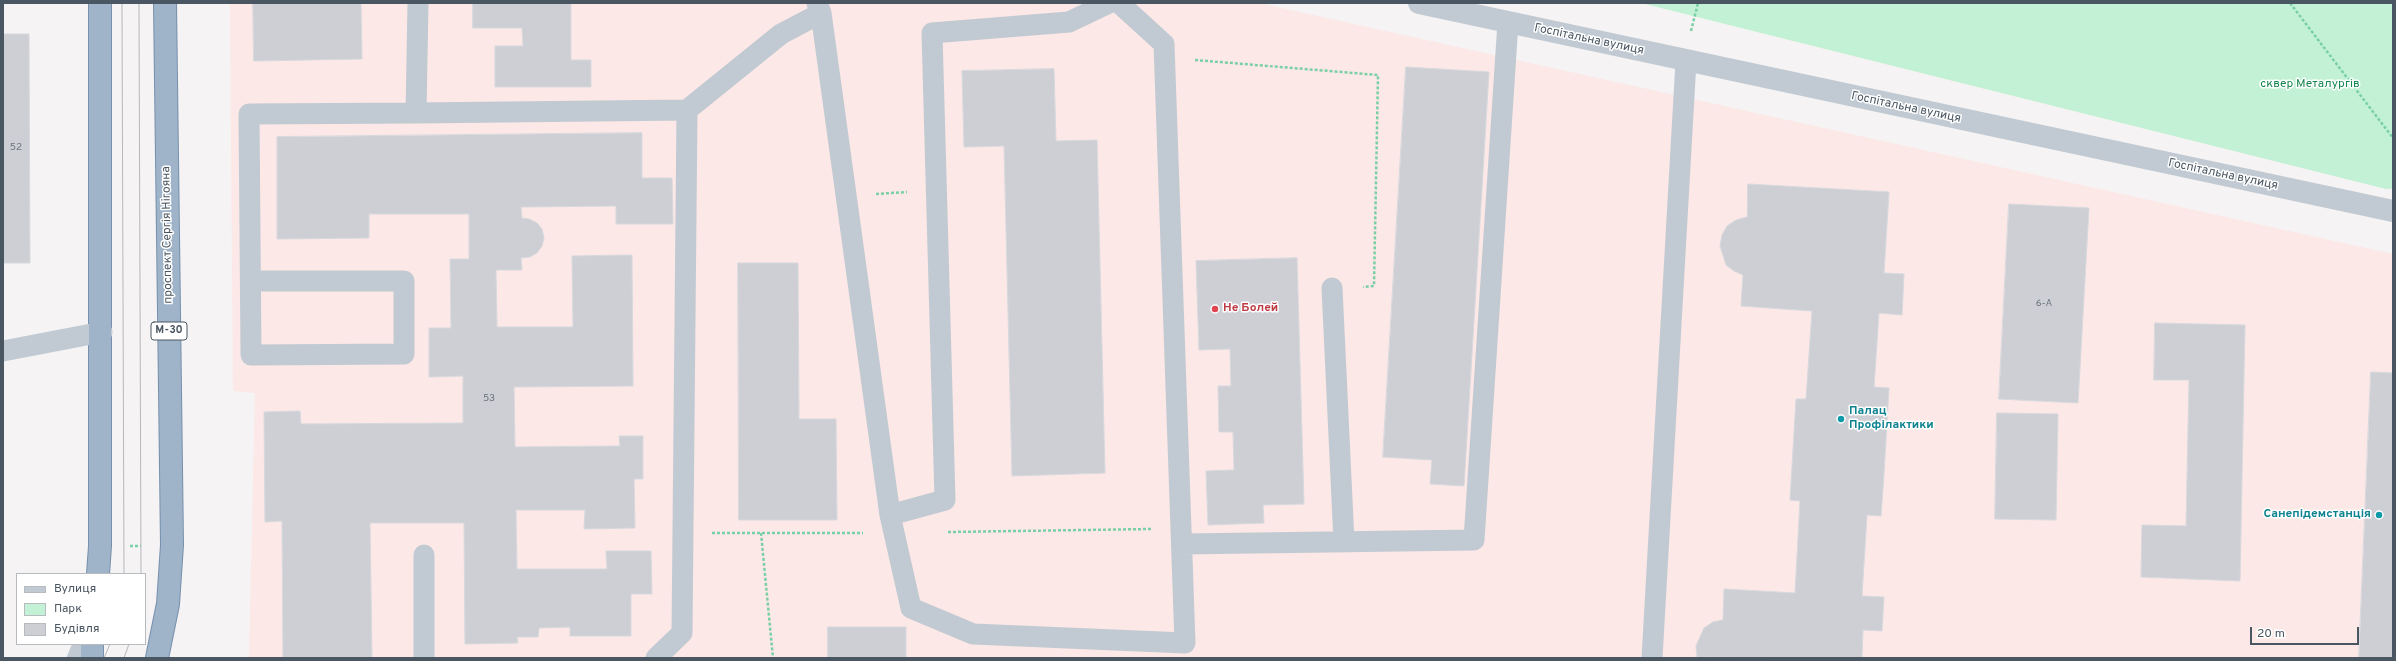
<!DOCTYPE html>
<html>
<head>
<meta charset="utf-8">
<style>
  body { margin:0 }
  #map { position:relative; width:2396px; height:661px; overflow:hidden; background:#f5f3f3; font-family:Overpass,sans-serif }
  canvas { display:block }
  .frame { position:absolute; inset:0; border:4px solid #4a5661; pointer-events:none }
  .legend { position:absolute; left:16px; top:573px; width:130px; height:72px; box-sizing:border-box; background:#fff; border:1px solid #b7bbc0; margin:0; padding:5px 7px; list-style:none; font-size:12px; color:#4a5661 }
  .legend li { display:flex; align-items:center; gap:8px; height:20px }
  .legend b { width:20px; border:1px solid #b7bbc0 }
  .scale { position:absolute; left:2250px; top:627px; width:109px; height:18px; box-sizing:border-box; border:2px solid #4a5661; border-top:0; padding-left:5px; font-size:12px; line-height:14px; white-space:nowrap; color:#4a5661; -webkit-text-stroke:3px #fff; paint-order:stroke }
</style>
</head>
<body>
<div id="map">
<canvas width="2396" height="661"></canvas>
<div class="frame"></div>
<ul class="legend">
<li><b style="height:5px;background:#c1cad2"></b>Вулиця</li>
<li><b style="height:11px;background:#c3f1d5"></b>Парк</li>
<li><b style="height:11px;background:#cdcfd5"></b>Будівля</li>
</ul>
<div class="scale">20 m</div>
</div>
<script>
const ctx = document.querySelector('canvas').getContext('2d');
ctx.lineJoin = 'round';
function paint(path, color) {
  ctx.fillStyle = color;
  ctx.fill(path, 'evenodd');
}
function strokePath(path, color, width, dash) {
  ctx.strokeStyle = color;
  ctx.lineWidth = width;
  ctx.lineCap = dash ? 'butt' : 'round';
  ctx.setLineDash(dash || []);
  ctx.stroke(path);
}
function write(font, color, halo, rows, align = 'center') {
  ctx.font = font + ' Overpass,sans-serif';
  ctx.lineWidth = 3;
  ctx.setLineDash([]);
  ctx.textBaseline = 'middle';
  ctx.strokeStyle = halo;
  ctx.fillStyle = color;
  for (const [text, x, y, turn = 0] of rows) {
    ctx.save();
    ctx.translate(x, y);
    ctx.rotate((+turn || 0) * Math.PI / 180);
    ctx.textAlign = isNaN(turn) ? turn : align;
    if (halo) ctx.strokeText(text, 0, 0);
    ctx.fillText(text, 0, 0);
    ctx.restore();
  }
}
paint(new Path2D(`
  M230,3H1259L2393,254V658H249L255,393L233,391Z`), '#fce8e6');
paint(new Path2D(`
  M1641,3H2393V189H2386Z`), '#c3f1d5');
const building = new Path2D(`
  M253,3H361L362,59L254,61Z
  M473,3H571V60H591V87H495V46H523L522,28H473Z
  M3,34H29L30,263H3Z
  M1406,67L1489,72L1464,486L1430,484L1432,460L1383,457Z
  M1054,69L1056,141L1097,140L1105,473L1012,476L1004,146L964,147L962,71Z
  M642,133V178H672L673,224H616V206L521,207L522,218L529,219L537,223L542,229L544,238L542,246L537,253L530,257L521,258L522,270H496L497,327H573L572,256L632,255L633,386L514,387L515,447L620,446L619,436H643V479H634L635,528L584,529L585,510H516L517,569H607L606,551H651L652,594H631V636H570V627L539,628L538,637H517L518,643L465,644L464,523H370L372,658H283L282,521L265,522L264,412L300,411L301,424L463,423V376L429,377V328H451L450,259H469V214H369V238L277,239V137Z
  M1748,184L1889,192L1884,273L1904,274L1902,315L1879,313L1874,387L1889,388L1884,474L1881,516L1867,515L1862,596L1884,597L1882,631L1863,630L1862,658L1697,657L1696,646L1704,628L1713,622L1723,620L1724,589L1795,593L1800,501L1790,500L1796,399H1806L1812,311L1741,306L1743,275L1734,271L1726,265L1720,246L1722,235L1727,226L1736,220L1747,217Z
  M2009,204L2089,208L2078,403L1999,399Z
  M1297,258L1304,504L1263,505L1264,523L1208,525L1206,471L1234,470L1233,432H1219L1218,386H1231L1230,349L1199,350L1196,261Z
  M738,263H798L799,419H836L837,520H739Z
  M2155,323L2245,325L2240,581L2141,577L2142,525L2186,526L2189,380H2154Z
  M2371,372L2393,373V658H2359Z
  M1997,413L2058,414L2056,520L1995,519Z
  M828,627H906V658H828Z`);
paint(building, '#cdcfd5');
strokePath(building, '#d7d9de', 1);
const trunk = new Path2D(`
  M98,574L100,546V3
  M92,658V644
  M157,658L168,604L172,545L165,3`);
strokePath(trunk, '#7690ad', 24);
strokePath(new Path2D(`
  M2290,3L2393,138
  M1691,31L1698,3
  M1195,60L1378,75L1374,286L1363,287
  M876,194L907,192
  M948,532L1151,529
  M712,533H863
  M761,533L773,658
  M130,546H141`), '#7ad0a6', 2.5, [3, 2]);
strokePath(new Path2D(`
  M817,3L821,13L890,515L911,608L973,634L1185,643L1164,44L1119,3
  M416,113L687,110L781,34L821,13
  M251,281H404V354L251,355L249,114L416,113L418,3
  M1332,288L1344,542
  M3,351L102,332
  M890,515L945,500L932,33L1069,22L1109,3
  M1182,544L1474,540L1508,22
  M424,555V658
  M656,658L682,633L687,110
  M1652,658L1686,61`), '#c1cad2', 21);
strokePath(new Path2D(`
  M1419,3L2393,211
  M78,658L84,644`), '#c1cad2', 22);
strokePath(trunk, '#9fb4c9', 22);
strokePath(new Path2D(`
  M122,3L124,574
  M139,3L141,574
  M104,658L110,644
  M124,658L129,644`), '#b5b8bd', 1);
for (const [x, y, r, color] of [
  [1215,309,4,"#e0444e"],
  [1841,419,4,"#0f9aa8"],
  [2379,515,4,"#0f9aa8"]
]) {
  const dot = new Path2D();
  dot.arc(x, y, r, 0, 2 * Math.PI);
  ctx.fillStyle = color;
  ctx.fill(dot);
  strokePath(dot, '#fff', 1.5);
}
write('10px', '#6b747e', null, [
  ["52",16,148],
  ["6-А",2044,304],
  ["53",489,399]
]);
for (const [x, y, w] of [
  [169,331,36]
]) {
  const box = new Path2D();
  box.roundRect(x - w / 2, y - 9, w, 18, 3);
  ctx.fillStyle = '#fff';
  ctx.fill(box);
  strokePath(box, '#4a5661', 1);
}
write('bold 11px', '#4a5661', null, [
  ["М-30",169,331]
]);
write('12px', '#4a5661', '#fff', [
  ["Госпітальна вулиця",1589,40,12],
  ["Госпітальна вулиця",1906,108,12],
  ["Госпітальна вулиця",2223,175,12],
  ["проспект Сергія Нігояна",168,235,-91]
]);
write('12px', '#17864f', '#fff', [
  ["сквер Металургів",2310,85]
]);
write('bold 12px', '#be3a42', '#fff', [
  ["Не Болей",1223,309]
], 'left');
write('bold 12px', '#0d838f', '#fff', [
  ["Палац",1849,412],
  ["Профілактики",1849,426],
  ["Санепідемстанція",2371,515,"right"]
], 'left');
</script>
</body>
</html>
